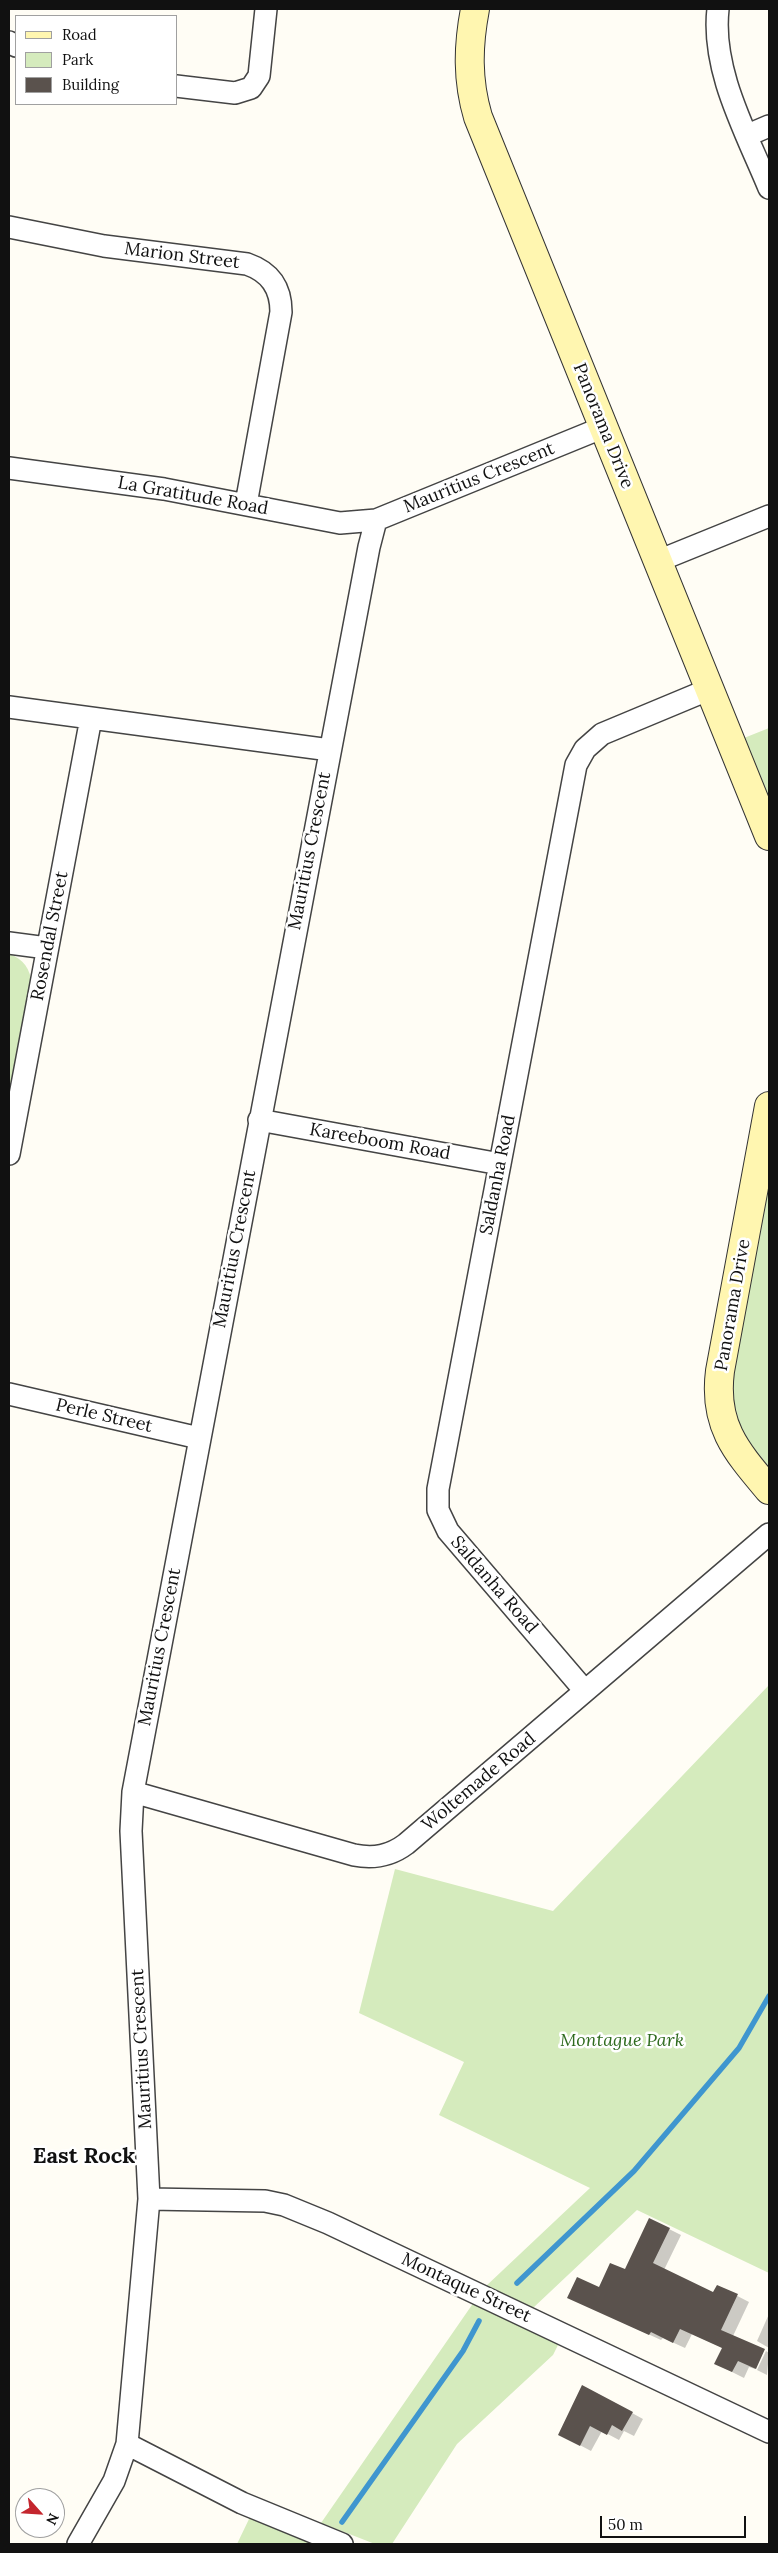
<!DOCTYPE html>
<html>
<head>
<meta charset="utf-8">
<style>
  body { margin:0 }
  #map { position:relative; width:778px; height:2553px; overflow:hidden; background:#fffdf5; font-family:Lora,serif }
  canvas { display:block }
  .frame { position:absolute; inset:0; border:10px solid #111; pointer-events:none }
  .legend { position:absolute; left:15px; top:15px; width:162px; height:90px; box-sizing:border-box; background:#fff; border:1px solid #a0a0a0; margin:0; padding:6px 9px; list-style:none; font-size:15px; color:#111 }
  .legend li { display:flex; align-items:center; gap:10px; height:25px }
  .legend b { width:25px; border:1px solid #a0a0a0 }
  .north { position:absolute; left:15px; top:2488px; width:50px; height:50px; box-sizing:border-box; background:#fff; border:1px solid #a0a0a0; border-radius:50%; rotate:116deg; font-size:14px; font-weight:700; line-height:20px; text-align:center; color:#111 }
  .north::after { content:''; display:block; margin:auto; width:18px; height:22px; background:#c4262e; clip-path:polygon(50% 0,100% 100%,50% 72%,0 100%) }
  .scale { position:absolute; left:600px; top:2516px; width:146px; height:22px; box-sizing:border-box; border:2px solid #111; border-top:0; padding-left:6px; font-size:15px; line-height:18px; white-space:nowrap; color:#111; -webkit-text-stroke:4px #fff; paint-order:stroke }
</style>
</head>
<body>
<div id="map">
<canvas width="778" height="2553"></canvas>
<div class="frame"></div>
<ul class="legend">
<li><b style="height:6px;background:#fff6b0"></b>Road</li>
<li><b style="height:14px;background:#d5ebbd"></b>Park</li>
<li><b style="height:14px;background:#5a524d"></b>Building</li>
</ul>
<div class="north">N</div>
<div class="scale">50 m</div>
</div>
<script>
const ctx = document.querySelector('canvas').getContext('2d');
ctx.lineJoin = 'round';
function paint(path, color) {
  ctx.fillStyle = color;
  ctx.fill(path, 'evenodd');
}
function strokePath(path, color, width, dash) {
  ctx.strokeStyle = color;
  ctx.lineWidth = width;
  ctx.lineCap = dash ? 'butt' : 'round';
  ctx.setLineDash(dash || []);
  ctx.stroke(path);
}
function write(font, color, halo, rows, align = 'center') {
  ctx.font = font + ' Lora,serif';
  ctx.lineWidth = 5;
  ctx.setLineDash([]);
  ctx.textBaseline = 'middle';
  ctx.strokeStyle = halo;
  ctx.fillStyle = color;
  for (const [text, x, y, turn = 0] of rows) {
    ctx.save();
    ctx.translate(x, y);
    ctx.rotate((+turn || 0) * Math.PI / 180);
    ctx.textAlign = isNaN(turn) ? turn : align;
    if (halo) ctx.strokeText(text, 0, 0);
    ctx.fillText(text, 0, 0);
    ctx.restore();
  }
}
paint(new Path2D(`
  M769,728V799L744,738Z
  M9,954C24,959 30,969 32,984L9,1104Z
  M769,1173V1469C747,1443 736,1424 731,1389Z
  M769,1685V2273L637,2210L533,2308L485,2287L590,2188L439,2115L464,2062L359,2013L395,1869L553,1911Z
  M474,2302L559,2343L553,2355L457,2444L392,2544H375L321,2523Z
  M250,2517L319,2544H237Z`), '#d5ebbd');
paint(new Path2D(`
  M669,2229L681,2235L664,2270L714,2294L718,2286L749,2302L733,2336L764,2350L755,2369L749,2367L744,2378L716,2364L723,2348L692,2334L685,2348L663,2338L661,2340L580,2303L626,2271Z
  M769,2314V2348L757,2341Z
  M766,2351L769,2353L767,2375L757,2370Z
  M632,2413L643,2419L634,2436L624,2431L619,2440L602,2431L591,2451L559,2434Z`), '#0003');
strokePath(new Path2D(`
  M517,2283L634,2171L739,2048L769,1996
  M342,2522L463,2351L479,2321`), '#3f96cf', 5.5);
paint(new Path2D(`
  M649,2218L670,2228L653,2263L713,2292L717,2285L738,2294L721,2330L765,2349L756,2369L738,2361L732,2372L714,2364L722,2348L680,2329L673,2343L651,2332L649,2335L567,2298L577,2277L599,2287L610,2263L625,2269Z
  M582,2385L633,2412L622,2431L612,2425L607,2435L590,2426L580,2446L558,2435Z`), '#5a524d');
const street = new Path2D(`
  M718,9C711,70 746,132 769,188
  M9,42L16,46
  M176,86L235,93L251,88L259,76L266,9
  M748,135L769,126
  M9,227L104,246L247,264C270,272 281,288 281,312L246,504
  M9,468L164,489L340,523L376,520L604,427
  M658,561L769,516
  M9,707L330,750
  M9,943L47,948
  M259,1120L500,1164
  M9,1154L91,718
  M9,1394L199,1438
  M585,1691L448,1531L438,1510V1489L576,765L585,749L602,734L710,689
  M133,1792L354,1855C374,1859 390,1856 406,1844L769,1534
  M149,2199L265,2201L284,2205L328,2223L769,2432
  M127,2444L242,2503L342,2544
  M78,2544L114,2481L127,2444L149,2199L131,1831L133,1792L369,547L376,520`);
const secondary = new Path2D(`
  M475,9C468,46 467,80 478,117L769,836
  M769,1106L720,1371C713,1425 736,1451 769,1490`);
strokePath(street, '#444', 24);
strokePath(secondary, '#333', 30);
strokePath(street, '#fff', 21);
strokePath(secondary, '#fff6b0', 28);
write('18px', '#111', '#fff', [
  ["Marion Street",182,256,7],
  ["Panorama Drive",603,426,68],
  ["Mauritius Crescent",479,478,-22],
  ["La Gratitude Road",193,496,10],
  ["Mauritius Crescent",310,851,-79],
  ["Rosendal Street",50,936,-79],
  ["Kareeboom Road",380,1142,10],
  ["Saldanha Road",498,1175,-79],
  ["Mauritius Crescent",235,1249,-79],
  ["Panorama Drive",733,1305,-80],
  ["Perle Street",104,1416,13],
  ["Saldanha Road",494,1585,49],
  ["Mauritius Crescent",160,1647,-79],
  ["Woltemade Road",479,1782,-40],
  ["Mauritius Crescent",142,2049,-93],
  ["Montaque Street",466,2288,25]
]);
write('italic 18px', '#2f6b1f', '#fff', [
  ["Montague Park",622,2041]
]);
write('bold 22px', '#111', '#fff', [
  ["East Rock",84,2157]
]);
</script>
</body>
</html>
